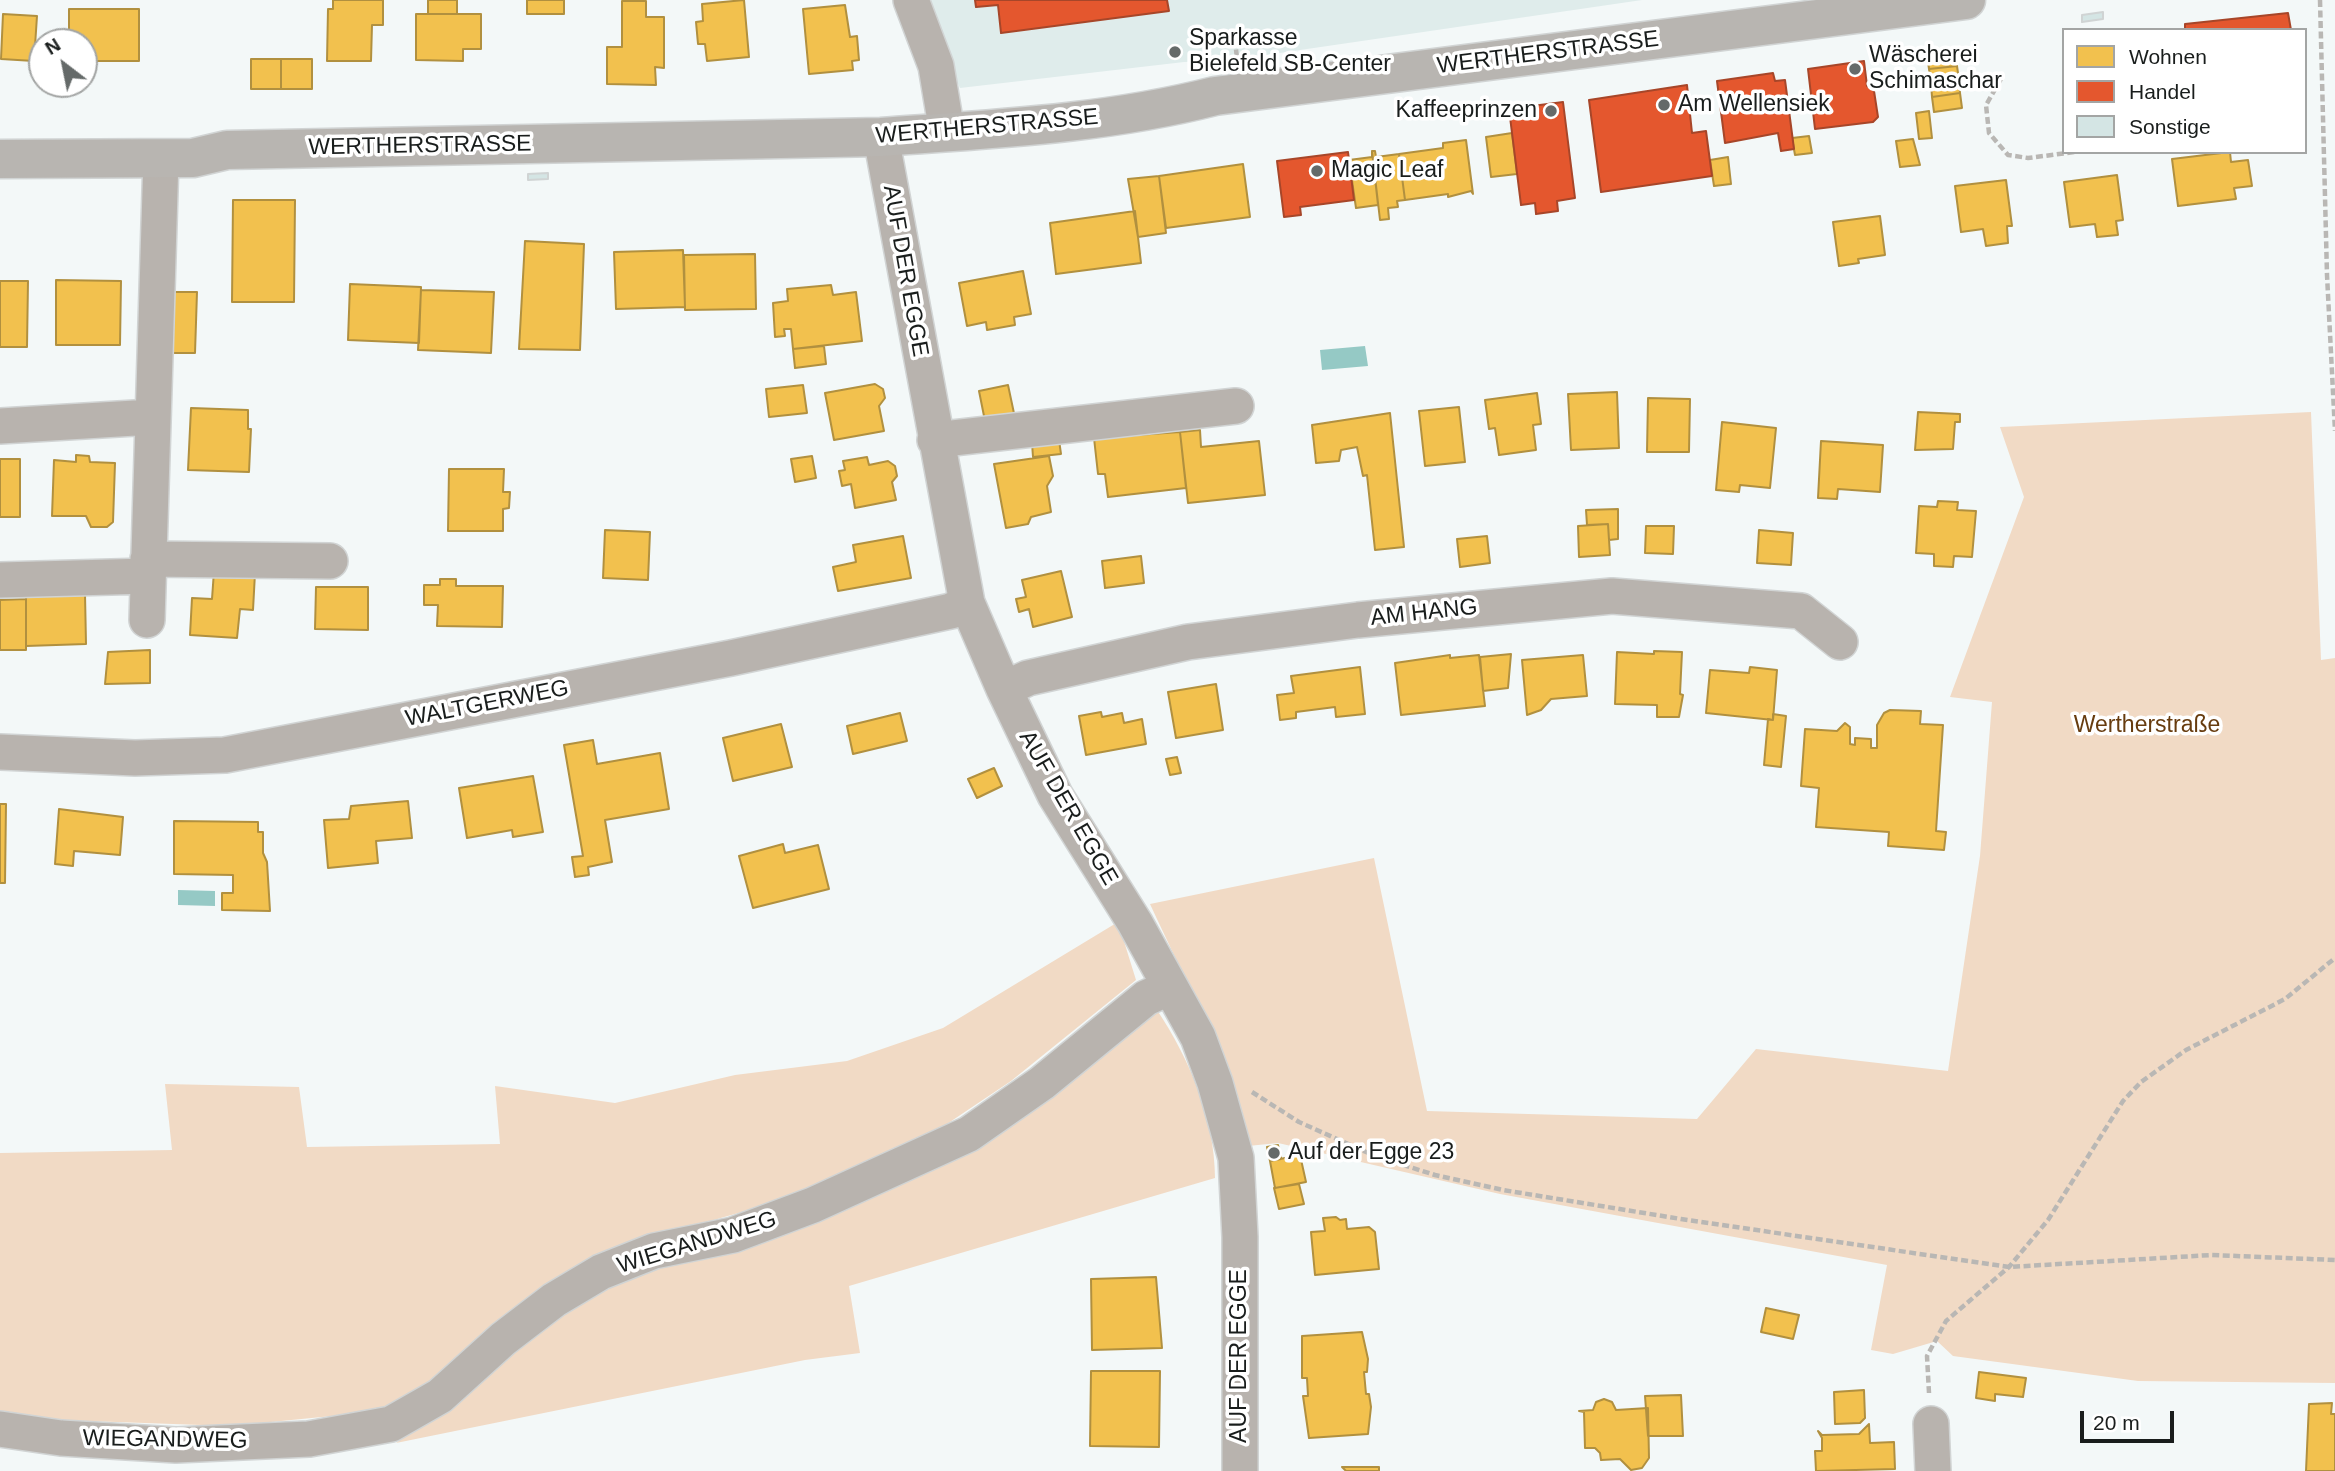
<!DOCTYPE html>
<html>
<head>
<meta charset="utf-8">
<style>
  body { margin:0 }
  #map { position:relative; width:2335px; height:1471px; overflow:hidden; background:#f3f8f8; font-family:Helvetica,sans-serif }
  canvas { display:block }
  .legend { position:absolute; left:2062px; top:28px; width:245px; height:126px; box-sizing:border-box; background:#fff; border:2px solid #a3a5a4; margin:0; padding:9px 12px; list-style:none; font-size:21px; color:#191d1c }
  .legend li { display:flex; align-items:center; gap:14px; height:35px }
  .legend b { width:35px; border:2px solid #a3a5a4 }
  .north { position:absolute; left:28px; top:28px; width:70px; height:70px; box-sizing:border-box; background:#fff; border:2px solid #a3a5a4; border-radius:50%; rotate:328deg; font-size:19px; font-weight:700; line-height:28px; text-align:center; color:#191d1c }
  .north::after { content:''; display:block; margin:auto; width:24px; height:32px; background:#656a69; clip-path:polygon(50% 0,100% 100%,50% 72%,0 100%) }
  .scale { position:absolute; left:2080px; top:1411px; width:94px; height:32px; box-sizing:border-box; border:4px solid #191d1c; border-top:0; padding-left:9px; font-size:21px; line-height:24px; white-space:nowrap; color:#191d1c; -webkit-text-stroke:5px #fff; paint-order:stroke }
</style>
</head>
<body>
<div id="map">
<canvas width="2335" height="1471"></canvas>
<ul class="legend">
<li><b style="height:19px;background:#f2c14e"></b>Wohnen</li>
<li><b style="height:19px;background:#e4572e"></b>Handel</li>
<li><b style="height:19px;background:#d4e5e4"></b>Sonstige</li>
</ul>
<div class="north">N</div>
<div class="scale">20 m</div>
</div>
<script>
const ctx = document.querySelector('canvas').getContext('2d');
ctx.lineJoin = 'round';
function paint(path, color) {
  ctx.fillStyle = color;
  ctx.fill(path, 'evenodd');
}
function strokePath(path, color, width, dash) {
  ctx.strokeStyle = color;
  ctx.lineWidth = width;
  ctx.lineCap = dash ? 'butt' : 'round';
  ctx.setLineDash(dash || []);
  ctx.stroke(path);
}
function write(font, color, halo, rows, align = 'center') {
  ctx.font = font + ' Helvetica,sans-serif';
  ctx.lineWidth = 7;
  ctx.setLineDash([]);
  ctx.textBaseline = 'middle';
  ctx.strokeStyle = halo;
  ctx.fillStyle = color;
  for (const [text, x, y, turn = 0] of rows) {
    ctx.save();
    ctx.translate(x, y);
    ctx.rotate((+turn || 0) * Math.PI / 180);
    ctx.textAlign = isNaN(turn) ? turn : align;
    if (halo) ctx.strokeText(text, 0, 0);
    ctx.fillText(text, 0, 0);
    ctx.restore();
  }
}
paint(new Path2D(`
  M921,0H1642L1225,61L1184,62L960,88Z`), '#dfeceb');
paint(new Path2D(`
  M2311,412L2321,660L2335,658V1383L2138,1381L1953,1356L1937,1341L1893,1354L1871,1350L1887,1265L1500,1194L1278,1143L1248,1146C1231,1061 1186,983 1150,904L1374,858L1427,1111L1697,1119L1756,1049L1948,1071L1980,856L1992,702L1950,697L2024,497L2000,427Z
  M1118,922L1136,980L1011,1081L929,1136L854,1170L763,1206L629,1244L551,1281L428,1388L373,1412L230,1426L31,1419L0,1414V1153L172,1150L165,1084L299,1087L307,1147L500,1144L495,1086L615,1103L735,1075L847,1061L943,1028Z
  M1157,1010C1189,1058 1215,1119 1215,1178L849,1286L860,1353L805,1360L396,1443L448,1407L565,1308L639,1269L770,1232Z`), '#f1dac5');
paint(new Path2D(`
  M1365,346L1368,366L1322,370L1320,350Z
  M178,890L215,891V906L178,905Z`), '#95c9c5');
const homes = new Path2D(`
  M333,0H383V25H372L371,61H327L328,9H333Z
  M428,0H457V14H428Z
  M527,0H564V14H527Z
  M744,0L749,57L707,61L705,44H698L696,22L703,21L702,4Z
  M622,1H646V17H664V68L655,67L656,85L607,84V47H622Z
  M845,5L850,37L857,36L859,60L852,61L853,70L809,74L803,9Z
  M69,9H139V61H84V42H69Z
  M3,14L37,16L34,61L1,59Z
  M416,14H481V49H463V61L416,60Z
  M1955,52L1957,66L1929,69L1927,55Z
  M251,59H281V89H251Z
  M281,59H312V89H281Z
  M1957,66L1959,80L1931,83L1929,69Z
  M1959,80L1960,93L1932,97L1931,83Z
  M1960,93L1962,108L1934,112L1932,97Z
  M1929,111L1932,138L1919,139L1916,113Z
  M1512,133L1517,174L1491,177L1486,137Z
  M1809,136L1812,153L1795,155L1792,138Z
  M1913,139L1920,165L1900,167L1896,141Z
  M1466,140L1473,194L1471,191L1448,197V194L1405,200L1399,154L1443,148V143Z
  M1372,151H1375L1376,157L1399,154L1405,200L1397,201L1398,207L1388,208L1389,219L1380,220Z
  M1372,151L1378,205L1356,208L1349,160L1372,157Z
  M2230,152L2231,162L2248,160L2252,186L2234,188L2236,199L2178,206L2172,159Z
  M1728,157L1731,184L1714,186L1710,160Z
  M1243,164L1250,217L1166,228L1159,176Z
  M2117,175L2123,220L2116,221L2118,235L2097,237L2095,224L2070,227L2064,182Z
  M1159,176L1166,233L1138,237L1128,179Z
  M2006,180L2012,226H2007L2008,243L1986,246L1983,229L1961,232L1955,186Z
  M233,200H295L294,302H232Z
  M1135,211L1141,263L1056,274L1050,223Z
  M1880,216L1885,255L1858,259L1859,263L1839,266L1833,222Z
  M525,241L584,244L580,350L519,349Z
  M683,250L685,307L616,309L614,252Z
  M755,254L756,309L685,310L684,255Z
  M1023,271L1031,314L1014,317L1015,325L987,330L986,322L967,326L959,283Z
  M56,280L121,281L120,345H56Z
  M0,281H28L27,347H0Z
  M350,284L421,287L419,343L348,340Z
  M831,285L833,295L856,292L862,341L793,349L791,329H784L785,336L775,337L773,303L788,301L787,289Z
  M421,290L494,292L491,353L418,350Z
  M174,292H197L195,353H172Z
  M824,346L826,364L795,368L793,349Z
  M875,384L883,389L885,398L879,406L884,431L834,440L825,393Z
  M803,385L807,413L769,417L766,389Z
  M1008,385L1015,418L985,421L979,391Z
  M1617,392L1619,448L1571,450L1568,394Z
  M1537,393L1541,424L1533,425L1536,450L1499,455L1495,428L1489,429L1485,400Z
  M1648,398L1690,399L1689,452H1647Z
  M1459,407L1465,462L1425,466L1419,411Z
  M191,408L248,410V429H251L249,472L188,470Z
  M1918,412L1960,414V422H1955L1953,449L1915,450Z
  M1390,413L1404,547L1375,550L1367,475L1363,476L1357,447L1341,450L1339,461L1316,463L1312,425Z
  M1722,422L1776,428L1770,488L1740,485L1739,492L1716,490Z
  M1200,430L1201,447L1259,441L1265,495L1188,503L1180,432Z
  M1180,432L1186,488L1108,497L1105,474H1098L1094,438Z
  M1059,440L1061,454L1033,457L1032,443Z
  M1821,441L1883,445L1880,492L1838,489L1837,499L1818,498Z
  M76,455L89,456L90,462L115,463L113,522L107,527H91L86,516H52L54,460L76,462Z
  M812,456L816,478L795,482L791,459Z
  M1049,456L1053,476L1047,486L1051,512L1031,517L1028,524L1006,528L994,464Z
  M867,457L869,465L888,461L895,466L897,476L892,482L896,500L855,508L851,484L842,486L839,471L845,470L843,461Z
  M0,459H20V517H0Z
  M449,469H504L503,492H510L509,508L503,509V531H448Z
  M1938,501L1958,502L1957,510L1976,511L1972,557L1954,556L1953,567L1934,566V554L1916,553L1919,506L1937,507Z
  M1618,509V539L1609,540L1608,524L1587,525L1586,510Z
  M1608,524L1610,555L1579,557L1578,526Z
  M1646,526H1674L1673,554L1645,553Z
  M605,530L650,532L648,580L603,578Z
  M1759,530L1793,533L1791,565L1757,563Z
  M903,536L911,578L838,591L833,567L856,562L853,545Z
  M1487,536L1490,563L1460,567L1457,539Z
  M1141,556L1144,583L1105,588L1102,561Z
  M214,571L255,573L253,610L240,609L237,638L190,635L192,598L212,599Z
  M1061,571L1072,617L1033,627L1029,609L1019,612L1016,599L1026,597L1022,580Z
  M440,579H456V586H503L502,627L437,626L438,605H424V585H440Z
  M316,587H368V630L315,629Z
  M85,594L86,644L26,646V595Z
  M26,599V650H0V600Z
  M150,650V683L105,684L108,652Z
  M1654,651L1682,652L1680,694L1683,695L1679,717H1657V705L1615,704L1617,652L1654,654Z
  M1511,654L1508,688L1483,691L1480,657Z
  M1450,655V658L1479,655L1485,706L1401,715L1395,663Z
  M1583,655L1587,696L1551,699L1541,710L1527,715L1522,660Z
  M1360,667L1365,714L1336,717L1335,707L1296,712V718L1280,720L1277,695L1294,693L1291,676Z
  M1750,667L1777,670L1773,720L1706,713L1710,670L1749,673Z
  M1216,684L1223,730L1176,738L1168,692Z
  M1890,710L1921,711L1920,724L1943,725L1936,831L1946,832L1944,850L1888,846L1889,832L1816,827L1819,788L1801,786L1805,729L1837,731L1845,723L1850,727V744L1855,745V738L1871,739V748H1877V725L1884,713Z
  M1101,712L1102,717L1122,713L1124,723L1142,719L1146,744L1086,755L1079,716Z
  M900,713L907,741L853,754L847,726Z
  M1773,714L1786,716L1781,767L1764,765L1768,719L1773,720Z
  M781,724L792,767L733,781L723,738Z
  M593,740L597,764L660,753L669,809L605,820L612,862L588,867L589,875L575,877L572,857L583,856L564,745Z
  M1177,757L1181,773L1170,775L1166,759Z
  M994,768L1002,786L977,798L968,779Z
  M533,776L543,832L513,837L512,830L467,838L459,788Z
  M408,801L412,838L376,841L378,863L328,868L324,820L349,819L351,806Z
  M0,804H6L5,883H0Z
  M59,809L123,817L120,855L74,851L73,866L55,864Z
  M174,821L258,822V832H263V853L267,862L270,911L222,910V893H233V875L174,874Z
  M783,844L785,853L818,845L829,889L753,908L739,856Z
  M1278,1145L1281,1159L1270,1161L1267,1147Z
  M1300,1155L1306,1182L1275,1188L1270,1161Z
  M1299,1184L1304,1204L1279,1209L1274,1188Z
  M1336,1217L1340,1220L1346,1219L1347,1229L1369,1227L1375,1232L1379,1269L1315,1275L1311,1232L1325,1231L1323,1218Z
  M1156,1277L1162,1348L1092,1350L1091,1279Z
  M1766,1308L1799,1315L1793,1339L1761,1332Z
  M1362,1332L1368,1359L1367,1372H1364L1366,1394H1369L1371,1407L1368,1434L1309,1438L1303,1396H1308L1307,1378H1302V1336Z
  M1091,1371H1160L1159,1447L1090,1446Z
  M1979,1372L2026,1378L2023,1397L1995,1394V1401L1976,1398Z
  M1864,1390L1865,1418L1860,1423L1835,1424L1834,1392Z
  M1681,1395L1683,1436H1648L1645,1396Z
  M1604,1399L1612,1402L1616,1410L1648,1408L1649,1458L1642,1468L1631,1470L1620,1459L1601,1460L1600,1453L1595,1448H1585L1584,1412L1579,1411L1593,1410L1596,1402Z
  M2332,1403L2331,1414H2335V1471H2306L2309,1404Z
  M1869,1424L1870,1443L1894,1442L1895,1469L1816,1471L1815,1451H1822V1438L1818,1431L1822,1435L1859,1434Z
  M1342,1467H1379V1471H1346Z`);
paint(homes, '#f2c14e');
strokePath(homes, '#b1903f', 2);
const shops = new Path2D(`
  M975,0H1167L1169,11L1001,33L998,5L976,7Z
  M2288,13L2291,30H2185V24Z
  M1864,61L1867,86L1874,91L1878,117L1873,122L1815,129L1808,69Z
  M1773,73L1775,81L1785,80L1794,149L1781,151L1778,133L1725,143L1717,81Z
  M1687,85L1692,133L1706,131L1712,176L1601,192L1589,100Z
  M1563,102L1575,198L1557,201L1558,211L1536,214L1535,203L1521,205L1509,109Z
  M1348,152L1354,200L1300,207L1301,215L1284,217L1277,161Z`);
paint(shops, '#e4572e');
strokePath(shops, '#a74629', 2);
const building = new Path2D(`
  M2103,12V19L2082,22V15Z
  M548,173V179L528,180V174Z`);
paint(building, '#d4e5e4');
strokePath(building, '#d0d4d4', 2);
const minor = new Path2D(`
  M911,0L936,66L947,132
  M881,137L967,603L1004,689L1055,795L1135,923L1198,1037L1215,1083L1236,1158L1240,1237V1471
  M0,426L152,417
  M935,440L1236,406
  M148,559L330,561
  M0,580L148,576
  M147,620L161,158
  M1004,689L1028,678L1188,642L1358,620L1612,596L1801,611L1840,642
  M0,752L135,758L225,755L731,658L951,611L967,603
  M1931,1424L1933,1471
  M0,1429L61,1438L176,1445L309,1439L391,1424L440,1396L503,1339L554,1300L601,1272L654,1251L733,1235L813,1205L969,1134L1042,1083L1146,998L1170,987`);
const major = new Path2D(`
  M0,159L193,158L227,150L881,137C993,129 1106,124 1215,96L1966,0`);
strokePath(minor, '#d1d4d4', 38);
strokePath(major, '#d1d4d4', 41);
strokePath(new Path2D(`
  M2320,0L2327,275L2335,431
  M1235,39L1237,59
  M2001,79L1986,105L1989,133L2008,155L2028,158L2075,152
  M1252,1092L1299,1122L1375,1156L1435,1175L1503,1190L1681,1219L2009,1267L2212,1255L2335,1260
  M1929,1393L1927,1356L1946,1321L2009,1267L2048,1220L2123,1101L2141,1082L2186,1050L2285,999L2335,958`), '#b9b7b4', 4.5, [7, 3.5]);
strokePath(minor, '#b8b3ae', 35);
strokePath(major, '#b8b5b1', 38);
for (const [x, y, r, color] of [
  [1175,52,7,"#656a69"],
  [1855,69,7,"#656a69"],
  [1664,105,7,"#656a69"],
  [1551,111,7,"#656a69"],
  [1317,171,7,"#656a69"],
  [1274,1153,7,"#656a69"]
]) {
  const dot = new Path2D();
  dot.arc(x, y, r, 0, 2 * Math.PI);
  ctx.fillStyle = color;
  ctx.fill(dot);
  strokePath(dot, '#fff', 2.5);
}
write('23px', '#191d1c', '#fff', [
  ["Sparkasse",1189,39],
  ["Bielefeld SB-Center",1189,65],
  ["Wäscherei",1869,56],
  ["Schimaschar",1869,82],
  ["Am Wellensiek",1678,105],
  ["Kaffeeprinzen",1537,111,"right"],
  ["Magic Leaf",1331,171],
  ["Auf der Egge 23",1288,1153]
], 'left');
write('23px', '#191d1c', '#fff', [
  ["WERTHERSTRASSE",1548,53,-7],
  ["WERTHERSTRASSE",987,127,-5],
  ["WERTHERSTRASSE",420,146,-1],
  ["AUF DER EGGE",905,271,80],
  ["AM HANG",1424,613,-6],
  ["WALTGERWEG",487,704,-11],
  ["AUF DER EGGE",1068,808,60],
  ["WIEGANDWEG",697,1243,-17],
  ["AUF DER EGGE",1240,1356,-90],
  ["WIEGANDWEG",165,1440,1]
]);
write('23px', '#673c0f', '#fff', [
  ["Wertherstraße",2147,726]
]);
</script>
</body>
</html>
